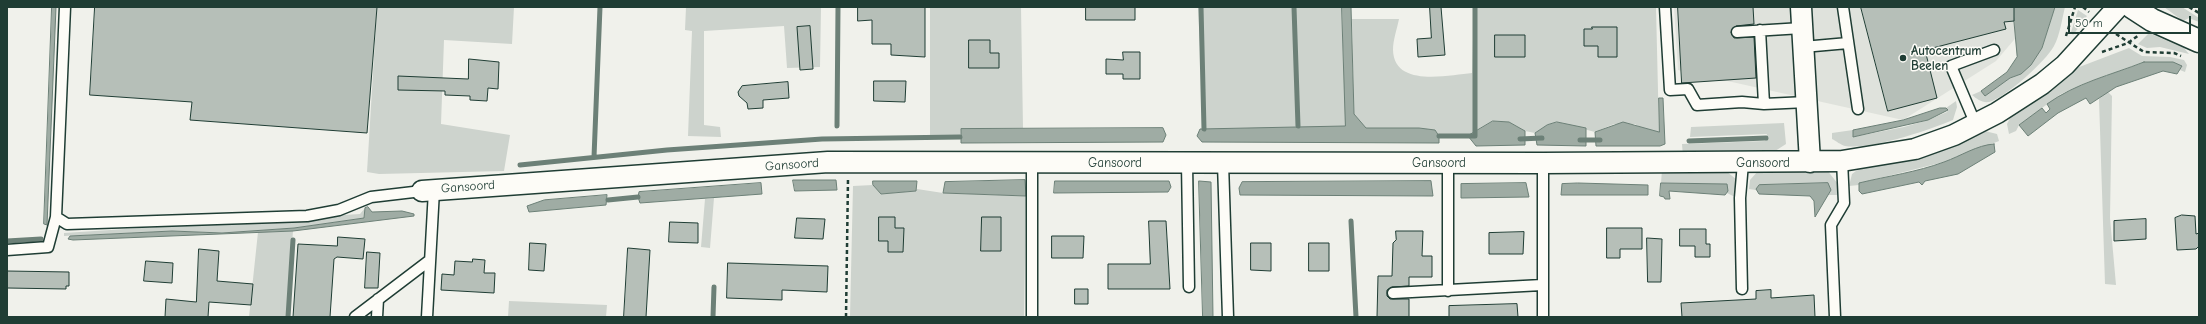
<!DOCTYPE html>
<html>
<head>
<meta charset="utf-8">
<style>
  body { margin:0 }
  #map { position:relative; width:2206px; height:324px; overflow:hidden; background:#f0f1eb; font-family:"Comic Neue",sans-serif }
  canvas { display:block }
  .frame { position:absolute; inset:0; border:8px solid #1f3d34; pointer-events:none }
  .scale { position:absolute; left:2068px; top:16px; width:123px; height:18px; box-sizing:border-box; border:2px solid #1f3d34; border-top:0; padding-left:5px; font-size:12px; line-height:14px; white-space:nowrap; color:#1f3d34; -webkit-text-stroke:3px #fdfcf7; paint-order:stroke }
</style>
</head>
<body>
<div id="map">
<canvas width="2206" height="324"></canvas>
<div class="frame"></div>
<div class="scale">50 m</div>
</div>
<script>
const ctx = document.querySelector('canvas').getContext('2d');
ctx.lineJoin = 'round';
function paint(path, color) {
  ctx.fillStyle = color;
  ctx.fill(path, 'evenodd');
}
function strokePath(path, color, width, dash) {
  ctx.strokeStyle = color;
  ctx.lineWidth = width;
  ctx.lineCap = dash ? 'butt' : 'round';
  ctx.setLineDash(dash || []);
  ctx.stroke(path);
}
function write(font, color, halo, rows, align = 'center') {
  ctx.font = font + ' "Comic Neue",sans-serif';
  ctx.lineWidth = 3;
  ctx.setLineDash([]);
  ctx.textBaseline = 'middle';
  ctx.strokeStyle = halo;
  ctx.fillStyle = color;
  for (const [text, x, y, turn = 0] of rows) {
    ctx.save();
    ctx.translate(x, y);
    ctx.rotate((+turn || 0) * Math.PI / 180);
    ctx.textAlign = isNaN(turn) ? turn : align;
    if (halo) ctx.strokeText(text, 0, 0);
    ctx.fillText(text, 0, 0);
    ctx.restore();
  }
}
paint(new Path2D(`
  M1674,7H2042L1996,61L1903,120L1678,70Z`), '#dfe2dc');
paint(new Path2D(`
  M377,7H514L512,44L444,40L441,124L510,135L504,171L379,174L367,172Z
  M686,7H821L820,67L787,68L784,26L704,31V125L720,127L721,137L688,136L692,31L685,30Z
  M930,7H1021L1023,128L961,129L960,137H930Z
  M1198,7H1342L1345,127L1204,129Z
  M1474,7H1656L1659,133L1644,130L1635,124H1614L1595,132L1557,122L1547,125L1535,133L1525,131L1509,122L1494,121L1468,136H1439L1434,130L1419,128H1365L1354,114L1352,19H1399C1397,29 1393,40 1393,50C1394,88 1449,75 1472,73Z
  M2055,7H2065C2062,19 2060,35 2054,46C2046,61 2005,98 1989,102C1982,103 1977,99 1972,95L1981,91L1985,95L2010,78L2021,74L2042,48Z
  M2164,7H2182L2199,18V22L2189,18L2183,21Z
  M2078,10L2087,16L2073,35L2071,32Z
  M2149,33L2184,48L2189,54L2160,47L2147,48L2138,44Z
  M2129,48L2142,56L2170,57L2184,60L2187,65L2185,72L2180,70L2182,67L2144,62L2088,82L2061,94L2019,125L2016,131L2009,134L2007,124L2011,116L2074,69Z
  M2107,91L2112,96L2110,218L2116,285L2105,284L2099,99Z
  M1956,101L1957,107L1953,120C1929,130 1871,150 1845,146C1841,145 1836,141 1832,139V133L1853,130V137L1904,127L1928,120L1947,112L1948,110L1946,108Z
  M1784,123L1786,144L1772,153L1683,157L1682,144L1765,141L1767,134L1690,137L1691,127Z
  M1985,131L1997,134L1999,141L1944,162L1860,183L1859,185L1849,186L1852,174L1860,168L1906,160L1947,147Z
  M1662,170L1726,171L1737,180L1735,197L1727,193V184L1661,183Z
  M1827,170L1838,184L1837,195H1828L1831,190L1759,185L1756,190L1749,189L1750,180L1758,171Z
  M873,185L881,194L915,191L917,189L943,193L1026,196L1024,317H850L853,186Z
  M714,198L710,248L701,247L705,199Z
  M365,208L364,218L294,228L222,233L172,231L64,236V233L172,226L319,220L328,216L360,214Z
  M293,231L287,317H249L258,232Z
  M509,301L607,305L606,317H508Z`), '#cdd3cd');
const water = new Path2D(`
  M52,7H56L47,225L44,224Z
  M1342,7H1351L1354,114L1366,128H1419L1435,130L1439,136V143L1202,142L1197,136L1200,129L1345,126Z
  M2013,7H2055L2042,48L2031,65L2021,74L2010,78L1985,96L1981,91L2007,72L2017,57Z
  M2144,62H2173L2182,66L2177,74L2163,71L2116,87L2090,104L2086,98L2058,113L2028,136L2019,125L2042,108L2046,113L2050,109L2047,104C2076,83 2111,75 2144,62Z
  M1659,98H1663L1665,144L1660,146H1596L1595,132L1623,122L1659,132Z
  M1940,108H1946L1948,110L1928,120L1853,137V130L1903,120Z
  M1493,121L1509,122L1525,131V145L1476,146L1468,136Z
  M1557,122L1586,128V146L1537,145L1535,133L1547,125Z
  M1163,128L1166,135L1163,142L961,143V129Z
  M1994,144L1995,152L1958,174L1925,181L1922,185L1919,182L1862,194L1859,191V183C1888,176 1917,172 1944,162C1961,156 1977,145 1994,144Z
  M793,180H836L837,190L795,191Z
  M1025,180L1026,196L943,193L945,182Z
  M873,181H917L916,191L881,194L873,185Z
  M1055,181H1169L1171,187L1168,192L1054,193Z
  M1199,181L1211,182L1213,317H1203Z
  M1431,181L1433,196L1240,195L1239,188L1242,182Z
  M761,183L762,194L640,203L638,197L639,192Z
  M1526,183L1529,197L1461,198V184Z
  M1578,183L1648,185V195H1561L1562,184Z
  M1661,183L1727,184L1728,191L1725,195L1669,191L1670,199H1665L1664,197L1660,196Z
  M1828,183L1831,190L1815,217L1814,201L1810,196L1759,194L1756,189L1759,185Z
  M607,195L606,205L529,212L527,206L544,200Z
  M368,207L372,212L402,211L414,214V216L293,231L73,240L68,239L70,236L172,231L222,233L294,228L364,218L365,208Z`);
paint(water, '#9faca4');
strokePath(water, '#6c8077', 1);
strokePath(new Path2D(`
  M1201,7L1204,129
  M1294,7L1298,126
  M837,126L838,7
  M1439,136H1474
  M1475,136V7
  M1520,139L1542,138
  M1580,140H1600
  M1689,141L1766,138
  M594,157L600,7
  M520,165L667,150L822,139L960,137
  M608,200L638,197
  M1351,221L1356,317
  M7,241L41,239
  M288,317L293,240
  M713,317L714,287`), '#6c8077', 5);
const building = new Path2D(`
  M95,7H377L367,133L190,120L192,102L90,95Z
  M858,7H925V57L891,55V44H872V20L858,21Z
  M1086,7H1135V20H1086Z
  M1430,7H1441L1445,55L1418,57L1417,39L1431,38Z
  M1678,7H1753L1754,24L1736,26L1731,32L1734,38L1754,37L1756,78L1682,83Z
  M1861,7H2014V21L2004,22L2006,29L1925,50L1937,98L1888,111Z
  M810,26L813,69L800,70L797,27Z
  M1592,27H1617V57H1598V46H1584V29H1592Z
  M1495,35H1525V57H1495Z
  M969,40H990V53H999V68H969Z
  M1123,52H1140V79H1123V74H1106V59L1123,60Z
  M469,59L499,62L498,89L488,88L487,101L470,100V96L445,95V91L398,90V76L468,79Z
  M874,81H906L905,102L874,101Z
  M788,82L789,98L763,100V108L748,109L747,103L739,96L738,92L742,86Z
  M2182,215L2195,216L2196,234L2199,233V246L2196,249L2177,250L2175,218Z
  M879,217H895V228H904L903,252H888V241H879Z
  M982,217H1001V251H981Z
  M797,218L825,219L823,239L795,238Z
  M2146,219V239L2114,241V221Z
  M1149,221H1166L1170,289H1108V264H1150Z
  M670,222L698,223V243L669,242Z
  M1607,228H1642V249H1620V258H1607Z
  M1680,229H1706V244H1710V257H1695V246H1680Z
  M1396,231H1423L1422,256H1432V277H1409V286L1392,287L1387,290V296L1390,299H1409V317H1377L1378,276H1392L1393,243L1396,240Z
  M1524,232L1523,254H1489V233Z
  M1052,236H1084L1083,258H1052Z
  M338,237L365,239L363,259L337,257L334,259L330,317H293L298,244L337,246Z
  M1647,238L1662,239L1661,282H1648Z
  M530,243L546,244L544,271L529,270Z
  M1251,243H1271V271L1251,270Z
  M1309,243H1329V271H1309Z
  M628,248L650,250L646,317H624Z
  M199,249L219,251L217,281L253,284L251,305L209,302L208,317H165L166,299L196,302Z
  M367,252L380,253L378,288H365Z
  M473,259L485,260L484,273H495L494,293L441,290L442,274L454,275L455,261L472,262Z
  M146,261L173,263L172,283L144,281Z
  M728,263L828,266L827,292L782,290V300L727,298Z
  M7,271L69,272V286H66V289L7,288Z
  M1075,289H1088V304H1075Z
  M1771,290V298L1814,295L1815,317H1682L1681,303L1756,299V291Z
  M1517,304L1518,317H1449V306Z`);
paint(building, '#b6bfb8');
strokePath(building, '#1f3d34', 1);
const lane = new Path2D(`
  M1665,7L1670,90L1688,89L1697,105L1742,102L1764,104
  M1843,7L1858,109
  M1760,30L1764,104L1807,102
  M1737,32L1802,28
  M1803,47L1848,43
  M1976,125L1951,66L1994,50
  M1187,163L1189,287
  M1223,163L1228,317
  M1543,163V317
  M56,217L67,224L307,216L339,210L371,197L422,191
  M7,250L48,247L56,217L65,7
  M1742,289L1740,198L1743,163
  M1448,291V163
  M1393,293L1542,285
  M355,317L430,260
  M377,317L378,299
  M427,317L434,190
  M1032,317V163
  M1835,317L1831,225L1844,203L1842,161`);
const street = new Path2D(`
  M1801,7L1810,162
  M422,191L828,162L1543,163L1842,161L1915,149L1954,135L1997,113L2042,84L2065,65L2118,7`);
const secondary = new Path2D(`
  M2132,7L2152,20L2199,41`);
strokePath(lane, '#1f3d34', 13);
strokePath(street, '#1f3d34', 23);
strokePath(secondary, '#1f3d34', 25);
strokePath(new Path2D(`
  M2083,7L2089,12
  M2189,7L2199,13
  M2116,34L2144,52L2174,53L2181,56
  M2066,36L2075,7
  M2102,52L2128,43L2139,35
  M846,317L848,179`), '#1f3d34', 2.5, [4, 3]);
strokePath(lane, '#fdfcf7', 10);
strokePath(street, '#fdfcf7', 20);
strokePath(secondary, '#fdfcf7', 22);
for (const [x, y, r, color] of [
  [1903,58,4,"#1f3d34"]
]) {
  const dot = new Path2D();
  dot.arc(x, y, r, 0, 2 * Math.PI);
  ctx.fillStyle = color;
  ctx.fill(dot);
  strokePath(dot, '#fdfcf7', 1.5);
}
write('bold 13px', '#1f3d34', '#fdfcf7', [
  ["Autocentrum",1911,51],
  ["Beelen",1911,66]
], 'left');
write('13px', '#1f3d34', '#fdfcf7', [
  ["Gansoord",1115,163],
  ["Gansoord",1439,163],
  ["Gansoord",1763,163],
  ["Gansoord",792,165,-4],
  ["Gansoord",468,187,-4]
]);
</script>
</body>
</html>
